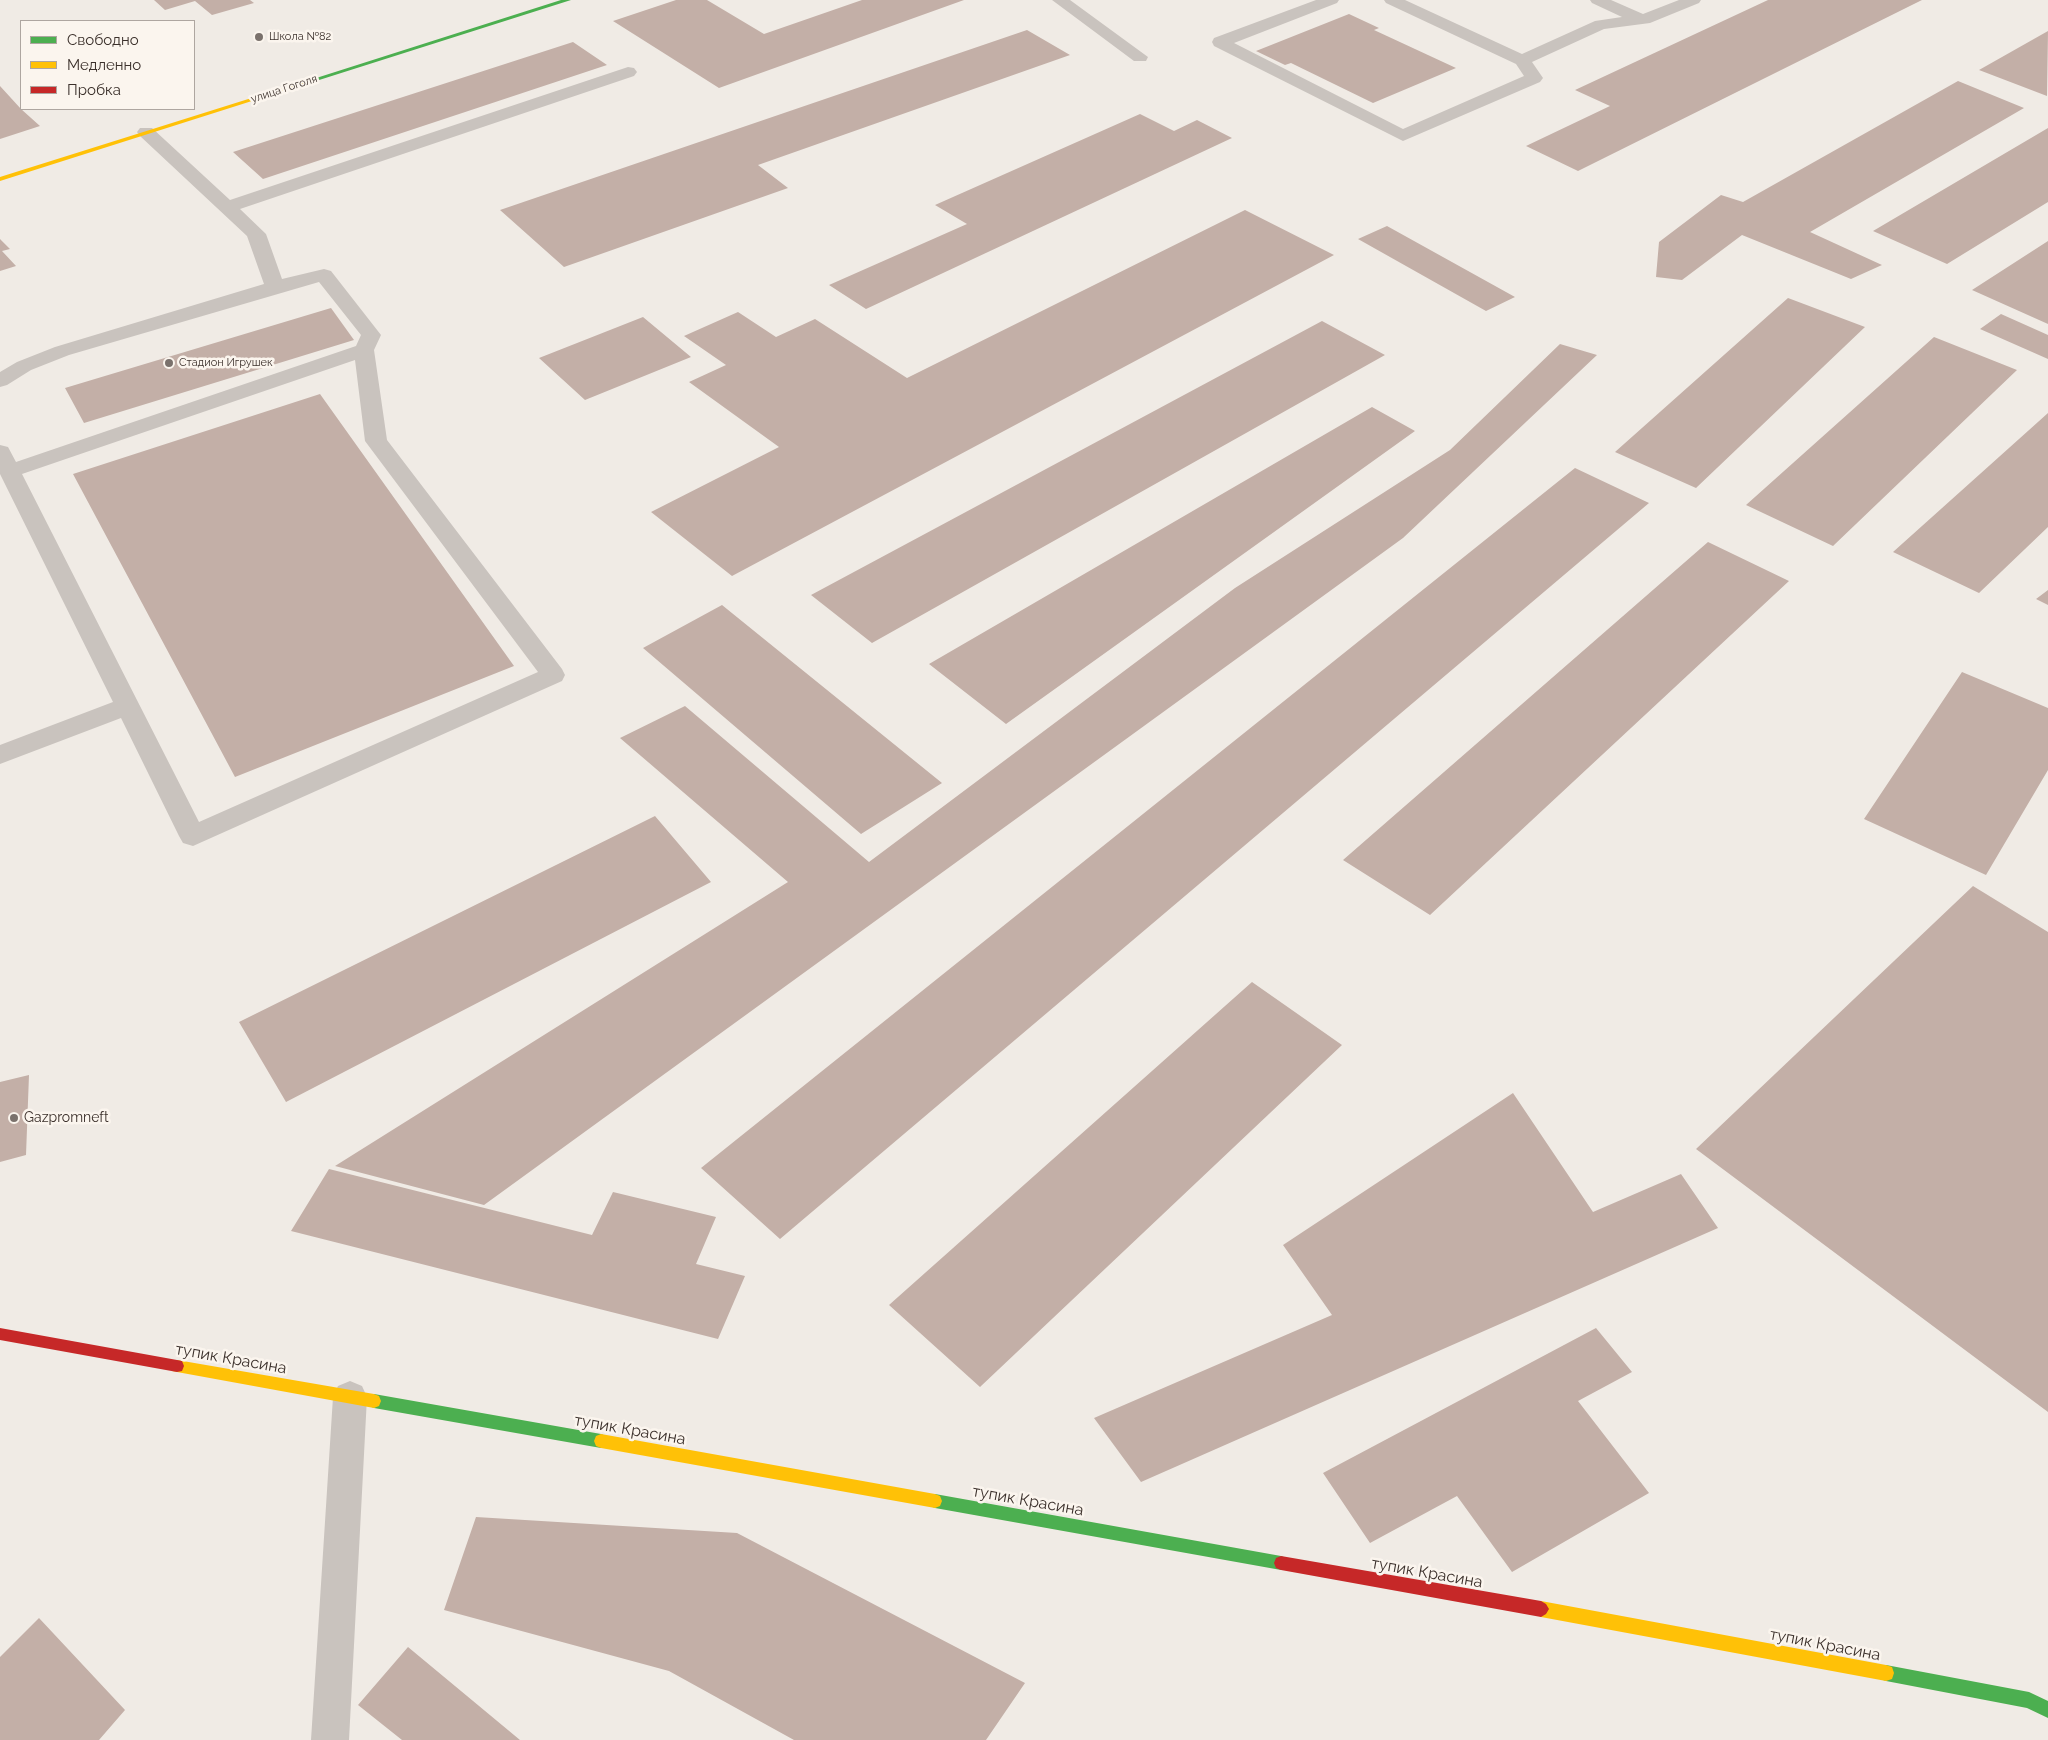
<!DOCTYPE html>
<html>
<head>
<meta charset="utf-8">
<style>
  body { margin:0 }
  #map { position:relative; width:2048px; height:1740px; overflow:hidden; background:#f0ebe5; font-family:Raleway,sans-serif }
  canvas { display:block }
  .legend { position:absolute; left:20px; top:20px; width:175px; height:90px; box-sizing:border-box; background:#fbf5ee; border:1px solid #aea6a0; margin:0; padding:6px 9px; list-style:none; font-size:15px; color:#3b302b }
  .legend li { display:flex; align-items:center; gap:10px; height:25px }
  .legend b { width:25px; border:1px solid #aea6a0 }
</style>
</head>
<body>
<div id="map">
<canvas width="2048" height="1740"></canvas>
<ul class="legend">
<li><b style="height:6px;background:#4caf50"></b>Свободно</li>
<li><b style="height:6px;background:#ffc107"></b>Медленно</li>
<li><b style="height:6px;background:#c62828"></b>Пробка</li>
</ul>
</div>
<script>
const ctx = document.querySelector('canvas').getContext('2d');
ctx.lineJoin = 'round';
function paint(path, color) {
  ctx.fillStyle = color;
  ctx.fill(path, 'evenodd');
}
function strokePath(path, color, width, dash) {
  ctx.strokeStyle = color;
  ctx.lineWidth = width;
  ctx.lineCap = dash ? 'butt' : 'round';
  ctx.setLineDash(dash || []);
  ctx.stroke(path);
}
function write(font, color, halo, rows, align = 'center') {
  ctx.font = font + ' Raleway,sans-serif';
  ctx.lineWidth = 5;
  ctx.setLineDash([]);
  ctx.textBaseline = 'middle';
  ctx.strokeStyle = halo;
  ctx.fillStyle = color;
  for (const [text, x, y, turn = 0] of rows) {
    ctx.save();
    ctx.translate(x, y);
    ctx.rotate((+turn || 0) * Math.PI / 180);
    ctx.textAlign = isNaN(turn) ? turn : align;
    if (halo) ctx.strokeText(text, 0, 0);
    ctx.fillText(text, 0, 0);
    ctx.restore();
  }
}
paint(new Path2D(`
  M154,0H250L254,3L212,15L195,1L165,10Z
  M676,0H707L764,34L862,0H964L719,88L613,21Z
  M1768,0H1922L1578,171L1526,146L1610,106L1575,90Z
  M1349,14L1379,28L1374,30L1456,68L1373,103L1291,63L1285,65L1256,51Z
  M1027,30L1070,55L758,165L788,188L564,267L500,210Z
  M2048,31L2047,96L1979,70Z
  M573,42L607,65L263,179L233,152Z
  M1958,81L2024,108L1810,232L1882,265L1851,279L1742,235L1682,280L1656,277L1659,242L1721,195L1743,202Z
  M0,86L21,109L40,126L0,139Z
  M1140,114L1174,131L1197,120L1232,138L866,309L829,285L967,224L935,205Z
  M2048,128V202L1947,264L1873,231Z
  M1245,210L1334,255L732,576L651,512L779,447L689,382L726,365L684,336L738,312L776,337L815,319L907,378Z
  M1387,226L1515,297L1486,311L1358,239Z
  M0,239L10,249L2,251L16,266L0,271Z
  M2048,241V324L1972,290Z
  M1788,298L1865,327L1696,488L1615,452Z
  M331,308L354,340L84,423L65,388Z
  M2001,314L2048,335V359L1980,329Z
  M643,317L691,357L585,400L539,358Z
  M1322,321L1385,355L872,643L811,595Z
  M1934,337L2017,370L1833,546L1746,505Z
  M1560,344L1597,355L1403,538L484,1205L335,1166L788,882L620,738L685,706L869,862L1235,588L1450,450Z
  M320,394L514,666L235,777L73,474Z
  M1372,407L1415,431L1006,724L929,664Z
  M2048,413V527L1979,593L1893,552Z
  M1575,468L1649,503L780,1239L701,1168Z
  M1708,542L1789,581L1430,915L1343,860Z
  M2048,590V605L2036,599Z
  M722,605L942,783L861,834L643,648Z
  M1962,672L2048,708V770L1986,875L1864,819Z
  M655,816L711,882L286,1102L239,1022Z
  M1973,886L2048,932V1412L1696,1149Z
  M1252,982L1342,1045L980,1387L889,1305Z
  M29,1075L26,1155L0,1162V1082Z
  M1513,1093L1593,1212L1681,1174L1718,1228L1141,1482L1094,1418L1332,1315L1283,1245Z
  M329,1169L592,1235L613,1192L716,1217L696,1264L745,1276L718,1339L291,1231Z
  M1596,1328L1632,1372L1578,1401L1649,1493L1512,1572L1457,1496L1370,1543L1323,1473Z
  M476,1517L737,1533L1025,1683L986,1740H794L669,1671L444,1610Z
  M39,1618L125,1710L99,1740H0V1657Z
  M408,1647L520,1740H402L358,1705Z`), '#c3afa7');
paint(new Path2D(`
  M1052,0H1070L1148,57L1146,61H1134Z
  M1316,0H1339L1337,3L1234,43L1403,129L1524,76L1516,64L1386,3L1384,0H1405L1522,54L1595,21L1622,17L1592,3L1590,0H1611L1643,14L1679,0H1701L1699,3L1650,23L1604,29L1532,62L1543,78L1540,82L1403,141L1214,46L1212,42L1214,38Z
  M628,67L634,68L637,72L634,76L240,209L266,234L282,279L324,269L331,271L381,335L374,350L387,440L562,669L565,675L562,681L193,846L183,843L179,836L121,718L0,764V745L113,702L0,474V445L8,447L16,462L356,346L361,335L319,282L69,355L31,370L7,385L0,387V372L17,362L55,347L264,284L247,236L140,136L137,132L140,128H152L230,200ZM355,360L365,441L538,672L199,822L22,474Z
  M350,1381L362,1386L367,1397L349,1740H311L333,1397L338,1386Z`), '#c9c3be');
paint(new Path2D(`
  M561,0H571L316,81L310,80Z
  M374,1394L601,1434L606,1436L608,1441L606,1446L601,1448L374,1408L369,1406L367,1401L369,1396Z
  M935,1494L1281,1556L1286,1558L1288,1563L1286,1568L1281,1570L935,1508L930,1506L928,1501L930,1496Z
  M1886,1665L2029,1692L2048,1701V1718L2027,1708L1886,1681L1880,1679L1878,1673L1880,1667Z`), '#4caf50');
paint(new Path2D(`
  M312,79L318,80L0,181V177Z
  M177,1360L374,1394L379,1396L381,1401L379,1406L374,1408L177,1372L172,1371L170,1366L172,1361Z
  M601,1434L935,1494L940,1496L942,1501L940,1506L935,1508L601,1448L596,1446L594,1441L596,1436Z
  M1541,1601L1886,1665L1892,1667L1894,1673L1892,1679L1886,1681L1541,1617L1536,1614L1533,1609L1536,1604Z`), '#ffc107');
paint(new Path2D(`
  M0,1328L177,1360L182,1361L184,1366L182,1371L177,1372L0,1340Z
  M1281,1556L1541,1601L1546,1604L1549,1609L1546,1614L1541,1617L1281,1570L1276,1568L1274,1563L1276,1558Z`), '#c62828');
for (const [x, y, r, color] of [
  [259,37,5,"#7a716c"],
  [169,363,5,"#7a716c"],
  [14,1118,5,"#7a716c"]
]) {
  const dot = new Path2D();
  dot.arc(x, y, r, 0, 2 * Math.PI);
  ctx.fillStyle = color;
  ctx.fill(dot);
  strokePath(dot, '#fbf5ee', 2);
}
write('11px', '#3b302b', '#fbf5ee', [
  ["Школа №82",269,37],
  ["Стадион Игрушек",179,363]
], 'left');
write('11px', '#3b302b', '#fbf5ee', [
  ["улица Гоголя",284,89,-18]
]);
write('14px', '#3b302b', '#fbf5ee', [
  ["Gazpromneft",24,1118]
], 'left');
write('16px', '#3b302b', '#fbf5ee', [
  ["тупик Красина",231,1359,10],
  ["тупик Красина",630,1430,10],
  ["тупик Красина",1028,1501,10],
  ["тупик Красина",1427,1573,10],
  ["тупик Красина",1825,1645,11]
]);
</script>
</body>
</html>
